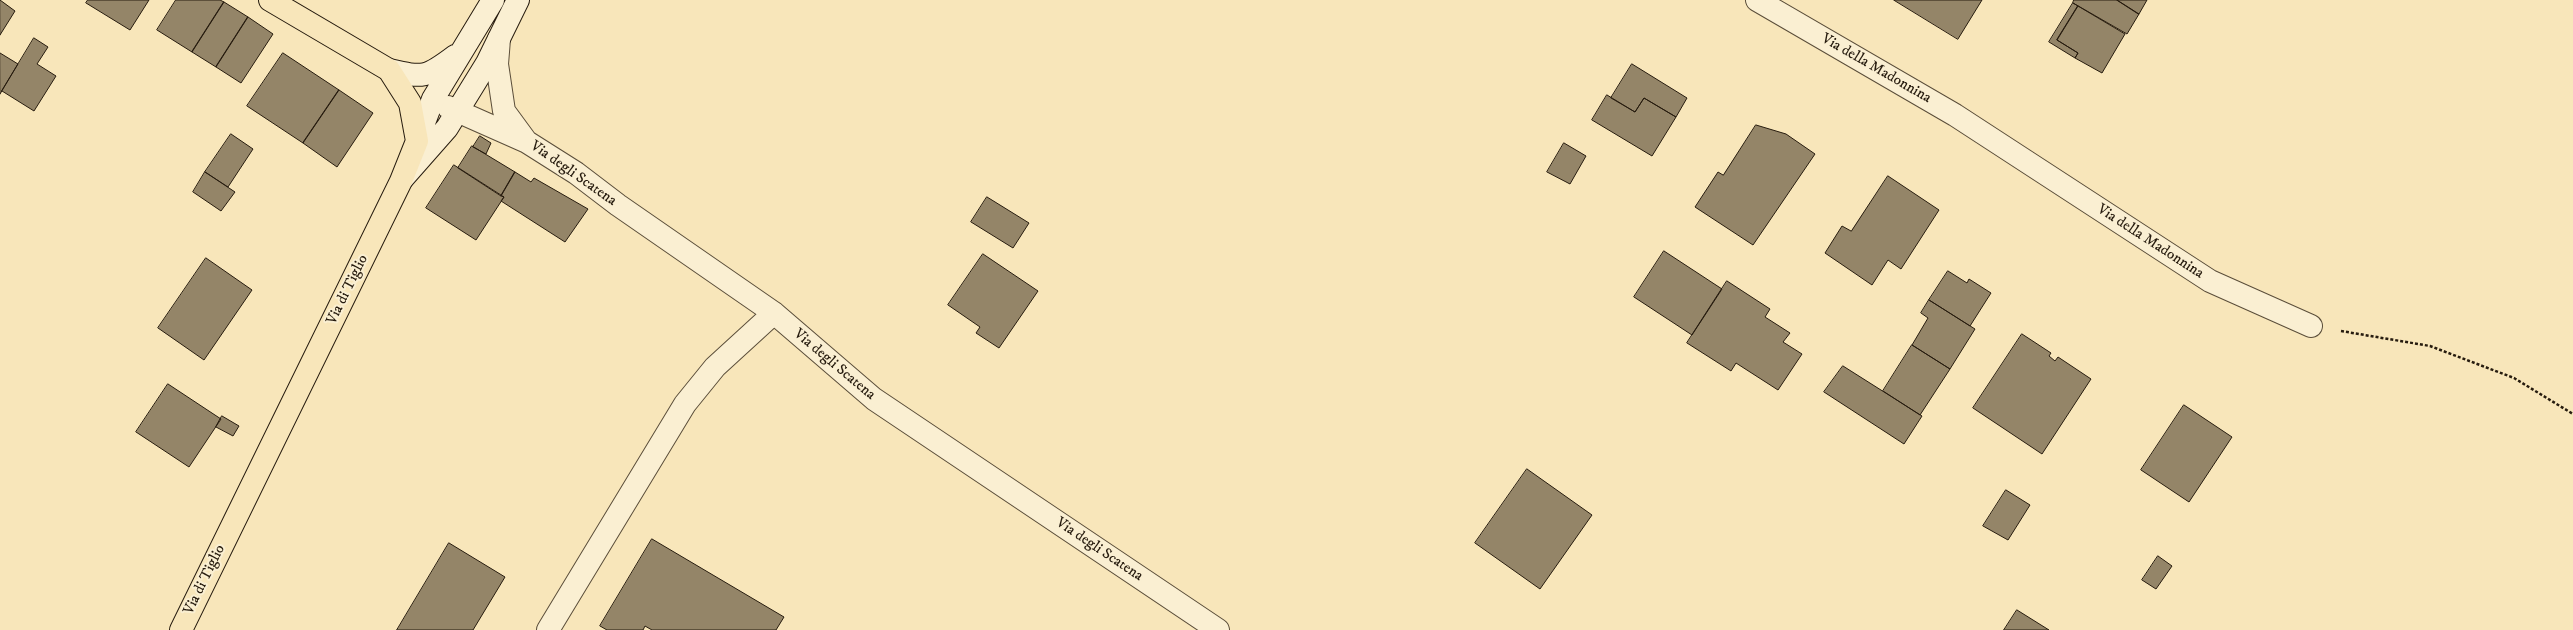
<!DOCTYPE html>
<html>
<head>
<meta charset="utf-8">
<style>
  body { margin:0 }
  canvas { display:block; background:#f8e6ba }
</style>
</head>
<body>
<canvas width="2573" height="630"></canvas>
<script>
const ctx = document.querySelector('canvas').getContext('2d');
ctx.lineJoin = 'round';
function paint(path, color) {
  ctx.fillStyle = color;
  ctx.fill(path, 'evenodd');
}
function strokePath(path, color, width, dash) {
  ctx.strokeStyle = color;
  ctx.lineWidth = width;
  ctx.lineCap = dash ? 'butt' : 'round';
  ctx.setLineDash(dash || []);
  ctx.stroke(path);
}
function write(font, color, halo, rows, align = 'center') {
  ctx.font = font + ' "IM FELL DW Pica",serif';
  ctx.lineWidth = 4;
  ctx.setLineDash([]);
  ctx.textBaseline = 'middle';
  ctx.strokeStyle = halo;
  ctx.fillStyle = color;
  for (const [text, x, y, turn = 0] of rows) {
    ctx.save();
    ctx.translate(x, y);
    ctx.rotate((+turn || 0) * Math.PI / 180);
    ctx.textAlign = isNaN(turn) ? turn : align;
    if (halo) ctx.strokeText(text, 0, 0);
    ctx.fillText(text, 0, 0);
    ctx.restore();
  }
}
const building = new Path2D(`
  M0,0L15,11L0,35Z
  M88,0H149L130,30L86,3Z
  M176,0H220L224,2L192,52L157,30Z
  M1894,0H1982L1958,39Z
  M2074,0H2117L2139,14L2127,34L2073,3Z
  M2117,0H2147L2139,14Z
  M224,2L248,17L216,67L192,52Z
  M2073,3L2078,6L2057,40L2078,53L2075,58L2049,42Z
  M2078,6L2125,34L2102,73L2075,58L2078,53L2057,40Z
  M248,17L273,34L241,83L216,67Z
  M34,38L48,47L37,64L56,76L34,111L2,91Z
  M0,53L18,64L0,94Z
  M283,53L339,90L303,143L247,106Z
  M1632,64L1687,98L1676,117L1644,98L1635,112L1611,98Z
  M339,90L373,113L337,167L303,143Z
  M1607,95L1635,112L1644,98L1676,117L1652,156L1592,120Z
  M1756,125L1786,134L1815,154L1753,245L1695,207L1718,172L1723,175Z
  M231,134L253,149L228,187L205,172Z
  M480,136L491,143L486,154L473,147Z
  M1564,143L1586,156L1570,184L1547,172Z
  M472,146L515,172L501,196L458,168Z
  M454,165L504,197L476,240L426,208Z
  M205,172L235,192L221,211L193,192Z
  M515,172L531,182L534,178L588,209L565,242L501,201L504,197L501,196Z
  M1888,176L1939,210L1901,269L1888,260L1872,285L1825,253L1842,226L1851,231Z
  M987,197L1029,223L1013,248L971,222Z
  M1664,251L1722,289L1692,335L1634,297Z
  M983,254L1038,291L999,348L976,333L980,327L948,305Z
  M206,258L252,290L204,360L158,328Z
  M1948,271L1967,283L1969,279L1991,293L1970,326L1929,300Z
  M1727,281L1770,309L1765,317L1790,333L1783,342L1802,354L1778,390L1736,363L1731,371L1687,343Z
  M1929,300L1975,329L1950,369L1912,345L1928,318L1921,313Z
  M2022,334L2051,353L2049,356L2055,361L2058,357L2091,379L2042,454L1973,408Z
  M1912,345L1950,369L1920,415L1883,391Z
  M1843,366L1922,416L1904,444L1824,392Z
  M168,384L221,419L189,467L136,432Z
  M2184,405L2232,437L2189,502L2141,470Z
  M222,416L239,426L233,436L216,427Z
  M1527,469L1592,515L1540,589L1475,543Z
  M2006,490L2030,505L2008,540L1983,526Z
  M652,539L784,617L776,630H652L645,626L643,630H607L600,626Z
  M449,543L505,577L473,630H397Z
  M2158,556L2172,566L2156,589L2142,580Z
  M2017,610L2049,630H2004Z`);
paint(building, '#948568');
strokePath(building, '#271c0f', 1);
const street = new Path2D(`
  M1757,0L1955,115L2210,281L2311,326
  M499,39L497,64L504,111L526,141
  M448,107L527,142L576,173L618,205L774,313L874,399L1218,630
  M548,630L685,404L715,367L774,313`);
const secondary = new Path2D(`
  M389,70C424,78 426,78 455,56
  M417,141L433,99L493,0
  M403,178L447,128L487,63L518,0`);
const primary = new Path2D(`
  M181,630L401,181L417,141L410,103L389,70L270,0`);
strokePath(street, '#5b4e3a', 24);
strokePath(secondary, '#271c0f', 24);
strokePath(primary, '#271c0f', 24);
strokePath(new Path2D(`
  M2341,331L2430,346L2514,378L2573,414`), '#271c0f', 2.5, [3, 2]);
strokePath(street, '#faefd2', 22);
strokePath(secondary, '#faefd2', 22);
strokePath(primary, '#f8e6ba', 22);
write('15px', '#271c0f', '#faefd2', [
  ["Via della Madonnina",1876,69,30],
  ["Via degli Scatena",573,174,35],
  ["Via della Madonnina",2150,242,33],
  ["Via di Tiglio",348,290,-64],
  ["Via degli Scatena",834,365,40],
  ["Via degli Scatena",1099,550,34],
  ["Via di Tiglio",205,580,-64]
]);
</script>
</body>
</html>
